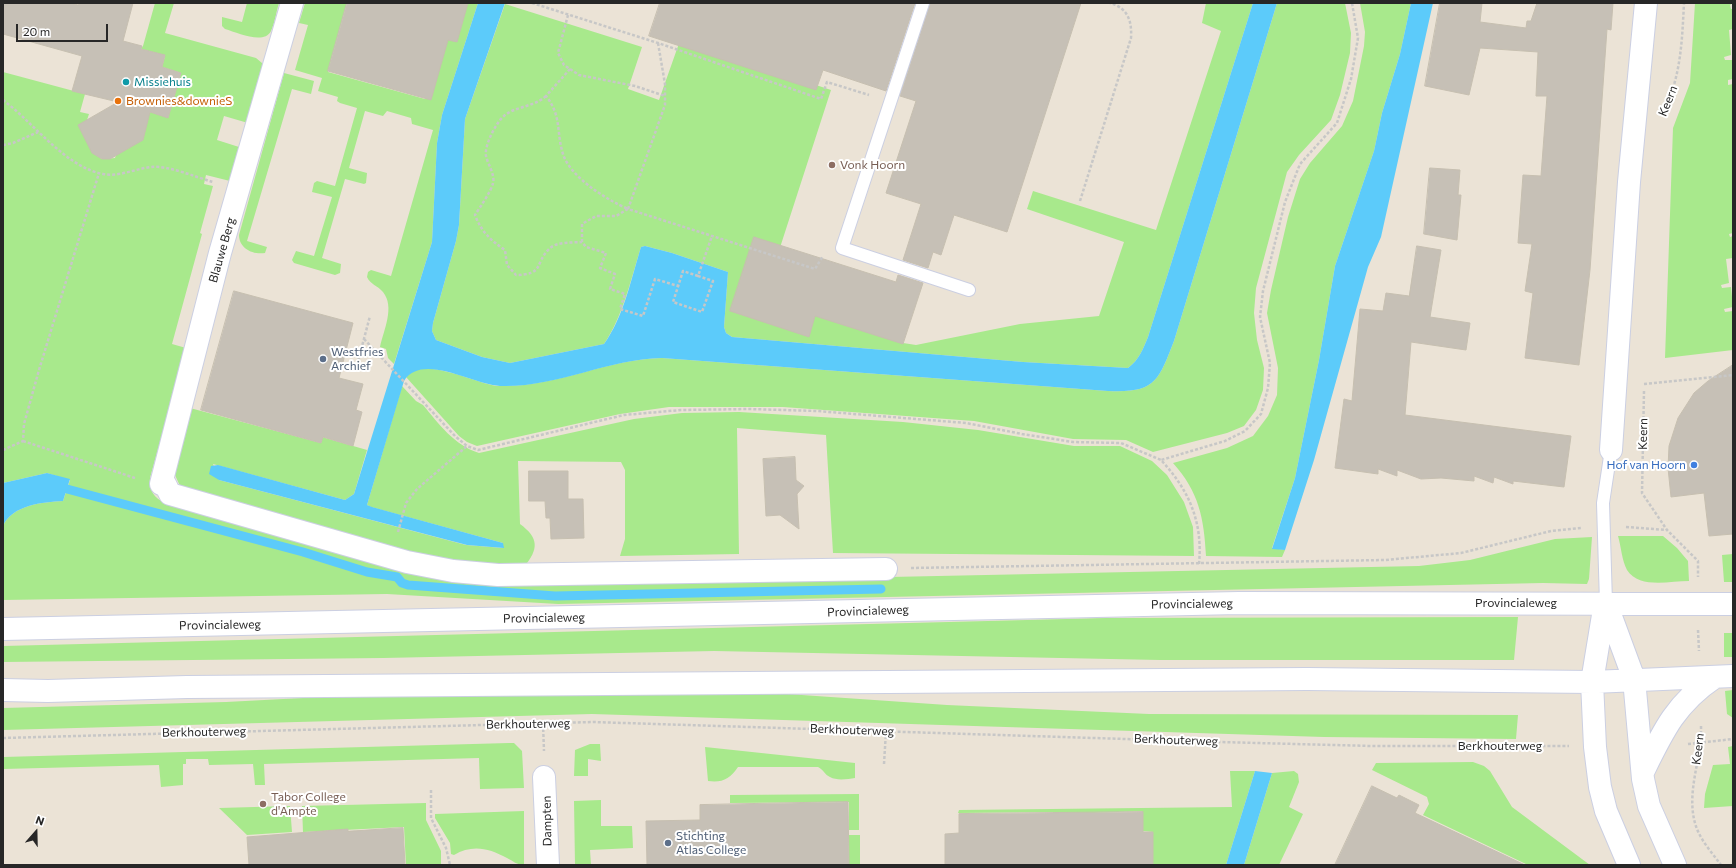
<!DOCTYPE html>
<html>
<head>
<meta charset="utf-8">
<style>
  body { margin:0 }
  #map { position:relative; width:1736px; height:868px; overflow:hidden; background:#ebe3d6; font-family:Commissioner,sans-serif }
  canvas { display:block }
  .frame { position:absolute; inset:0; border:4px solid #272727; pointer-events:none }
  .north { position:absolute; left:16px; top:812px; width:40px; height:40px; -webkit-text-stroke:3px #fff; paint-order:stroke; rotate:20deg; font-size:11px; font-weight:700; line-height:16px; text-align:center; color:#272727 }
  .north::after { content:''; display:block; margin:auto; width:14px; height:18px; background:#272727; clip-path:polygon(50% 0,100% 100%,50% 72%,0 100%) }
  .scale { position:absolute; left:16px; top:24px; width:92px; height:18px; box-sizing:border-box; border:2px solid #272727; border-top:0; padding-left:5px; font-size:12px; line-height:14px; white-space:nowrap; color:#272727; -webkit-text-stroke:3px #fff; paint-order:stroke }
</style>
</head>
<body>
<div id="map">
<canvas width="1736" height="868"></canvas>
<div class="frame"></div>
<div class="north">N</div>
<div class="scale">20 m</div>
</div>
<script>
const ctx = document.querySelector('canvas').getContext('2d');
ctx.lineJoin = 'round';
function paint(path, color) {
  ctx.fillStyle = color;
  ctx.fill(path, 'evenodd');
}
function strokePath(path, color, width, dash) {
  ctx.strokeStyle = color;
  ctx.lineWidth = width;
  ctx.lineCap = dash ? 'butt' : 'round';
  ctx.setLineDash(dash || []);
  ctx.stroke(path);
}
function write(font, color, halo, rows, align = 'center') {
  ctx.font = font + ' Commissioner,sans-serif';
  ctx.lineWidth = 4;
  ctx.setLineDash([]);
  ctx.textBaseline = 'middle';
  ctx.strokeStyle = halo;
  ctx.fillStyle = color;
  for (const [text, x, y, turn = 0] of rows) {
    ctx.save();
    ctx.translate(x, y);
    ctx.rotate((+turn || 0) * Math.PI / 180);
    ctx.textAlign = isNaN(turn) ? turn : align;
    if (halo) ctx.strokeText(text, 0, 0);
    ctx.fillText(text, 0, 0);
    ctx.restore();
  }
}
paint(new Path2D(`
  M155,3H174L165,33L256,58L262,63L263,67L248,123L224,116L217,140L239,147L230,181L206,175L204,184L213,186L200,233L202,234L172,344L186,348L150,478C149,491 154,498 165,503L431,576L601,583L1419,566L1470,560L1555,539L1592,537L1589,579L1587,584L1543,583L558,604L387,594L3,600V526C12,505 43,502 63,501L70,480L47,473L3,483V72L85,94L80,112L89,114L87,120L95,136L91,151L102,159L115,158L120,142L150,112L168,117L181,73L162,67L165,56L141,49L143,46Z
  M247,3H279C276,12 275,23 271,31C264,45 238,33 225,29L222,26V17L242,22Z
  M305,3H347L328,72L425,99L455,3H478L442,115L437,143L432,242L394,364L388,358L386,349L380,347C384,329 395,307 383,292C378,286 370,284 367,277L368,272L371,270L391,276L433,130L412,124L411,118L387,111L383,116L365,111L349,168L367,173L366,183L364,184L345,179L322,258L341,264L340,273L335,275L294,263L292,260L296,251L314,256L332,197L312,192L314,183L317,181L335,186L357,108L340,103L337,101L338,97L318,91L322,78L295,70L308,25L299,23Z
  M1206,3H1253L1148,337C1143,349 1139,360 1128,368L1023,362L732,337L726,333L724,327L728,272L672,253L645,246L641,247C631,279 623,316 604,344L510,363L482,357L436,340L432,331L433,323L456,241L459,225L465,119L505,4L642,47L628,89L659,100L689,15L780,73L831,90L775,263L903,343L916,345L1020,324L1099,316L1124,242L1027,209L1033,191L1156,230L1221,31L1202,23Z
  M1277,3H1345L1351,33L1350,53L1340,95L1331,120L1299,155L1287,172L1256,288L1254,313L1257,340L1264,368L1263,390L1256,410L1244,426L1227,433L1153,452L1126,440L1073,439L974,421L783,407H669L620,414L477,446L467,442L459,436L406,377C421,354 478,385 498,386C555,388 606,359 662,358L1108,391C1155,393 1158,382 1174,341Z
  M1360,3H1411L1400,54L1382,113L1374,151L1335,266L1319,360L1295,478L1272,548L1285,550L1282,557L1206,556C1204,518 1199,492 1173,463L1227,448L1253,436L1268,416L1277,395L1278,368L1267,313L1271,290L1288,217L1300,179L1310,163L1342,126L1353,101L1364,46L1365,32Z
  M1695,3H1733L1730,5L1731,9H1733V29L1729,30L1731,55L1724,57L1725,60H1733V79L1728,80V85L1733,84V233L1729,234L1730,237L1733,236V258L1726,259L1729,283L1721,285L1722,288L1731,287L1733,307L1724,309L1725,312L1733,311V350L1665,358L1673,128L1690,83Z
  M284,73L314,81L311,94L292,89L247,241L267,247L265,253C252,255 239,248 239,235Z
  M402,386L416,401L423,405C439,424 454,445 479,453L634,419L682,413L739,412L903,422L978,430L1074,446H1120L1152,461L1167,475L1184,502L1193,527L1194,556L833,553L826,435L737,428L739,554L620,556L625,539V470L621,462L518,461L520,524C539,538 539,549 524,567L480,566L423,557L180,486L175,475L190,408L321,443L322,437L367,450L354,494L345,500L213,464L219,480L466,545L503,548V543L371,507L367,505Z
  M1618,536H1663L1677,548L1688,561L1689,581C1669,581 1639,589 1627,570C1622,561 1621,546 1618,536Z
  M1733,554V582H1724L1722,555Z
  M1518,617L1514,660H1160L714,651L383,658L3,662V646L1106,618Z
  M1724,633H1733V657H1724Z
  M729,690L947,705L1149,714L1518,715L1516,739L1324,737L592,714L3,730V708L226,702L398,693Z
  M1733,690V718L1727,714L1725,691Z
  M509,743H514L522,751L524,788L480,789L479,758L264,764L265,785H255L253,764L209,765L208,759H186V764H183V785L161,787L159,765L3,769V757Z
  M590,744H600L601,761L588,759V776H574L575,750Z
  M1733,746V806L1704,808L1705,794L1713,765L1730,764L1728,747Z
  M705,747L855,763V778C848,779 837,781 830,777C825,775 823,769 818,767H738C730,779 722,783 708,781Z
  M1473,762L1484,766L1490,771L1512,807L1590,865H1528L1423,815L1429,804L1427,797L1372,770L1376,763Z
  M1230,771H1255L1226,865H1153V832L1143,831L1142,811L1094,813L1054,832L1053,812L958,813L959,810L1232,807Z
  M1294,771L1298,774L1299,782L1289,807L1303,814L1279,865H1244L1272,773Z
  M859,794V830H849V802L730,803V795Z
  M601,800V826H632L633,848L590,850L591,865H575L574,801Z
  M426,803V820L441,851V865H406L404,827L303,832L302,806Z
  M290,806L292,832L247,835L219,808Z
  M524,811V865C517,865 513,861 507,858C489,848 472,844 454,855L451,854L450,843L435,818V814Z
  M849,835H860V865H809H849Z`), '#a8e98c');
paint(new Path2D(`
  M478,3H505L465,119L459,225L456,241L433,323L432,331L436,340L482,357L510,363L604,344C624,316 631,279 641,247L645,246L672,253L728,272L724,327L726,333L732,337L1023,362L1128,368C1139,360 1143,349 1148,337L1253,3H1277L1174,341C1158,382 1155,393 1108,391L662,358C607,359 556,388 500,386C474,385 422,352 404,381L367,505L372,507L503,543L504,548L467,545L219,480L209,474L211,466L218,465L345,500L354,494L432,242L437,143L442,115Z
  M1411,3H1433L1381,237L1368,267L1314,460L1285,550L1272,549L1295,478L1319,360L1335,266L1374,151L1382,113L1400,54Z
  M47,473L70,479L63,501C43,502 12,505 3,526V483Z
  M1255,771L1272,773L1244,865H1226Z`), '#5ccbfa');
strokePath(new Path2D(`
  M67,489L303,552L367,572L397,577L402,583L408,585L555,596L881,589`), '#5ccbfa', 9);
const building = new Path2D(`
  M3,3H71L78,5L81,3H133L123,41L142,46L141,49L165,55L162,67L181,73L168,118L150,112L143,140L110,159H102L92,153L78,125L118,102L72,91L82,56L3,34Z
  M347,3H468L457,42L448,40L431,100L328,71Z
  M660,3H915L886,91L823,70L816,90L649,36Z
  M930,3H1081L1007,232L954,215L941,255L933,252L928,268L903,260L921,204L886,193L916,101L900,96Z
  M1440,3H1482L1480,22L1526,28L1527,21H1531L1537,3H1613L1611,30L1607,29L1590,270L1579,365L1525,358L1533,293L1525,291L1532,244L1518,243L1523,175L1541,176L1547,96H1536L1538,52L1480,48L1469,95L1425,86Z
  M1430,168L1460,170L1458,195H1461L1457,240L1424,234Z
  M754,237L896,282L898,275L923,283L903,344L815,316L809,337L730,311Z
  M1417,246L1441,250L1430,317L1470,323L1466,350L1411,342L1405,415L1571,436L1564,487L1513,481V484L1494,477L1493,483L1474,476V481L1441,478L1421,479L1397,470V476L1378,469V474L1335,468L1344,399L1352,401L1360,309L1383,311L1386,293L1409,296Z
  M234,291L353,323L339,378L363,384L356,410L362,412L353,446L323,437L321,443L201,410Z
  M1733,365V534L1709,536L1704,493L1671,497L1668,468L1669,446L1678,418L1694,393L1708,381Z
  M795,457L796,480L804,486L797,494L799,529L780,515L766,516L763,459Z
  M529,471H568V499H583L584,538L551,539L550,518H546L545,501H529Z
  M1372,786L1397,798L1399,795L1419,805L1415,813L1525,865H1335Z
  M848,802L849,865H647L646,821L700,820V805Z
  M1143,812V832H1153V865H945V834L959,833V814Z
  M403,828L405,865H249L247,837L348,829V831Z`);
paint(building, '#c6c0b6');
strokePath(building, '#c6bfb0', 1);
const lane = new Path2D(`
  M923,3L842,248L969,290
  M1606,603L1603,503L1611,450`);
const street = new Path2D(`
  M292,3L220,253L161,484H165L170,494L407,562L453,571L498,575L886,569
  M1611,450L1629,182L1646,3
  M544,777L548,865`);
const secondary = new Path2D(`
  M1605,603L1592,682L1595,747L1600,787L1606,811L1629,865
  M1606,603L1634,679L1643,779L1649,806L1675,865
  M3,629L1239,603L1733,604
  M3,690L48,691L187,687L1307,679L1592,682L1733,676
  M1643,772C1663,731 1676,703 1715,677`);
strokePath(lane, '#cbcfe2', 14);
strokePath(street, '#cbcfe2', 24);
strokePath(secondary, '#cbcfe2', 24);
strokePath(new Path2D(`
  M532,3L658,43L821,99L827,82L869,95
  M568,15L558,53L564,65L579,75L635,86L665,96
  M658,43L665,84V105L628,209L815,269L823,256
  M570,69L546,96C562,116 556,132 563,154C570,177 607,200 628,209
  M546,96C534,107 517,106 505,115C496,122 484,146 486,156C488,165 495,174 493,183C491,192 480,207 475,215C481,231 490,240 505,250L507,265L516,275C545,274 534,264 549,249C557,241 572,243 582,242L586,247L606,253L600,268L615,274L610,289L625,294L620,309L643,316L655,279L678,286
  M3,100C33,122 65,167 103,174C120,177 134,169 151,167C168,165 195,177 213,182
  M1664,112C1681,75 1682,42 1684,3
  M3,145L13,143L38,132
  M1080,201L1131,38C1132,21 1128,8 1110,3
  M582,242V224L596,216H616L628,209
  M698,276L683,271L673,302L702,312L713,281L698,276L712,236
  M364,339L455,436L467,446L478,450L624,415L681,410L749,409L817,411L966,423L1022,434L1073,442L1121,443L1161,460
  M356,369L370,316
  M1644,384L1733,375
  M1644,391L1642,493L1667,530L1698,561V577
  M23,441L135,478
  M3,450L23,441L24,424L39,370L99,173
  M1626,527L1667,530
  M398,532L406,503L417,489L467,446
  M1199,564C1203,522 1189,490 1161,460L1225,441L1245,431L1261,414L1268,388L1270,363L1260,317L1263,291L1285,202L1300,164L1337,123L1351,79L1358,38L1352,3
  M911,568L1385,560L1461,553L1551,531L1581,528
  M1698,630L1699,651
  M543,724L544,751
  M1701,726C1702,761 1684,795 1697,829C1702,842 1713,854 1721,865
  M3,738L593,722L1219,742L1372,746H1569
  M1688,744L1733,739
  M884,764L886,731
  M431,790V818L446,848L450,865`), '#c7c7c7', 2.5, [3, 2]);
strokePath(lane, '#fff', 12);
strokePath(street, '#fff', 22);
strokePath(secondary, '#fff', 22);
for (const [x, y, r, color] of [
  [126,82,4,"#0f9aa8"],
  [118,101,4,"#e8710a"],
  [832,165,4,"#8d6e63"],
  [323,359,4,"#5c6f8a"],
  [1694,465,4,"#3f7fe0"],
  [263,804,4,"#8d6e63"],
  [668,843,4,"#5c6f8a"]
]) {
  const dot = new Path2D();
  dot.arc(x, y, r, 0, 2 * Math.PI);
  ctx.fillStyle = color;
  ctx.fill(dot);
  strokePath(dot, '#fff', 1.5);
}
write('12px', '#0d838f', '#fff', [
  ["Missiehuis",134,82]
], 'left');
write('12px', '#c56008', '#fff', [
  ["Brownies&downieS",126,101]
], 'left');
write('12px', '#272727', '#fff', [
  ["Keern",1668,101,-68],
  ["Blauwe Berg",222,250,-74],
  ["Keern",1643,434,-89],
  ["Provincialeweg",1516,603],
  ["Provincialeweg",1192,604,-1],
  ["Provincialeweg",868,611,-2],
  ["Provincialeweg",544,618,-1],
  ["Provincialeweg",220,625,-1],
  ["Berkhouterweg",528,724,-1],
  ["Berkhouterweg",852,730,2],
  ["Berkhouterweg",204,732,-1],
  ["Berkhouterweg",1176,740,2],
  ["Berkhouterweg",1500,746],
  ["Keern",1698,749,-83],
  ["Dampten",547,821,-91]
]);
write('12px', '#785e54', '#fff', [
  ["Vonk Hoorn",840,165],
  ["Tabor College",271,797],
  ["d'Ampte",271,811]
], 'left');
write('12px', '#4e5e75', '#fff', [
  ["Westfries",331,352],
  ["Archief",331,366],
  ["Stichting",676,836],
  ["Atlas College",676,850]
], 'left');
write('12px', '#366cbe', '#fff', [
  ["Hof van Hoorn",1686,465]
], 'right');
</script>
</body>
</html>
